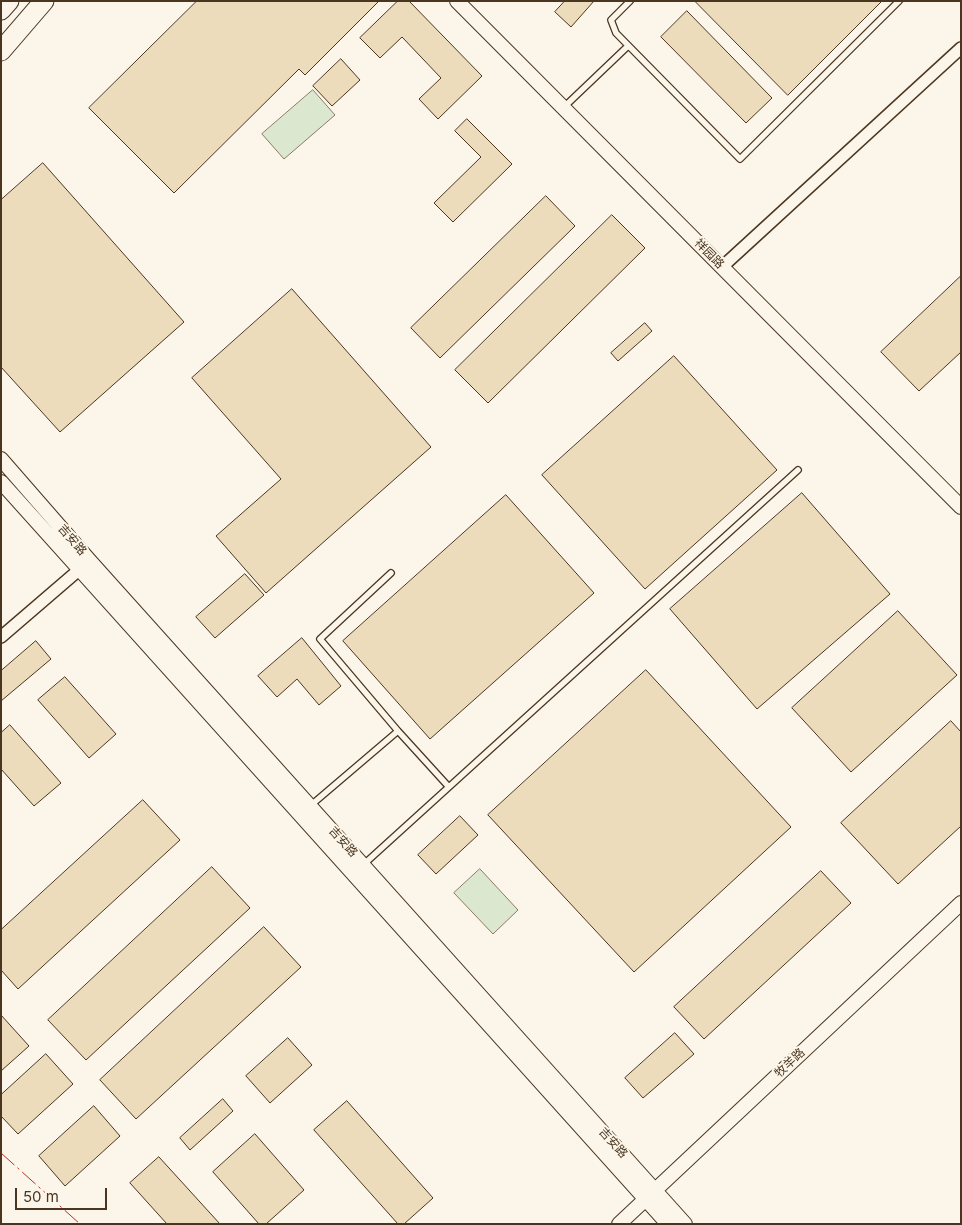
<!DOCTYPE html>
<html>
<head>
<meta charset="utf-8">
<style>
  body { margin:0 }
  #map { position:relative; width:962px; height:1225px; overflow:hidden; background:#fbf6e9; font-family:Inter,sans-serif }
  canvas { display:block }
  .frame { position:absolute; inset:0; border:2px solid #4a3520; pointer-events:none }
  .scale { position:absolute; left:15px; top:1188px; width:92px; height:22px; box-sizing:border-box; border:2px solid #4a3520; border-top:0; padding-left:6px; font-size:15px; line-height:18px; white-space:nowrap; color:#4a3520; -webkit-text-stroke:4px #fbf6e9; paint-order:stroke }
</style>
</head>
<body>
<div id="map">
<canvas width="962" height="1225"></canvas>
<div class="frame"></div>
<div class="scale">50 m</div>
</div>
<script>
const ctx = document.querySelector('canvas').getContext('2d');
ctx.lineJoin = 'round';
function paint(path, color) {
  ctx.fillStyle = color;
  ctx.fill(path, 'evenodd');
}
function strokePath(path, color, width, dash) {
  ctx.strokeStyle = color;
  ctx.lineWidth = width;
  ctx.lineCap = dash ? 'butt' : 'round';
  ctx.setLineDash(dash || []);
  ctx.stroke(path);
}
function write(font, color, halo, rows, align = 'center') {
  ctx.font = font + ' Inter,"Noto Sans SC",sans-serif';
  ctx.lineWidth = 4;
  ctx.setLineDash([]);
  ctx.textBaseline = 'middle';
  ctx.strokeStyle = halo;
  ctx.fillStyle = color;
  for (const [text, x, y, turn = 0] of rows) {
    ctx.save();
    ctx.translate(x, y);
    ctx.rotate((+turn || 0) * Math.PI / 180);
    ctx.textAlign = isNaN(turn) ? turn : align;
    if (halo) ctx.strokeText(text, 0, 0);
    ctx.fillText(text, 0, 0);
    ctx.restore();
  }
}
const green = new Path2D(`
  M313,90L335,115L284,159L262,134Z
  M480,869L518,910L493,934L454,893Z`);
paint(green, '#dce7d0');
strokePath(green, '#887966', 1);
const building = new Path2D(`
  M197,1H379L305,75L299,69L174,193L89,108Z
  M398,1H409L482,76L438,119L419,99L441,78L402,37L380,58L360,38Z
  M565,1H594L571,27L555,12Z
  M695,1H882L788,95Z
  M687,11L772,98L746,123L661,37Z
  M341,59L360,80L332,106L313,86Z
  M467,119L512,164L453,222L434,203L481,157L455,131Z
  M43,163L184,322L60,432L1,367V200Z
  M546,196L575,226L440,358L411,328Z
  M612,215L645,248L488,403L455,370Z
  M961,276V352L919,391L881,352Z
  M292,289L431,447L266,593L216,536L281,479L192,378Z
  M645,323L652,331L618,361L611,353Z
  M674,356L777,470L645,589L542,475Z
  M802,493L890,594L757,709L670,609Z
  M506,495L594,593L430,739L343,641Z
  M245,574L264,595L215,638L196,617Z
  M898,611L957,675L851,772L792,708Z
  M302,638L341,686L319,705L297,679L277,697L258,676Z
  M36,641L51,659L1,701V671Z
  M646,670L791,827L634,972L488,815Z
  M65,677L116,734L89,758L38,700Z
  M951,721L961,732V826L898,884L841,823Z
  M10,725L61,783L34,806L1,769V733Z
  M143,800L180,840L18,989L1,970V930Z
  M460,816L478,835L436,874L418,855Z
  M212,867L250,908L86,1060L48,1020Z
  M821,871L851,903L704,1039L674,1007Z
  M264,927L301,967L136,1119L100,1080Z
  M1,1015L29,1046L1,1071Z
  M675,1033L694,1054L643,1098L625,1078Z
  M288,1038L312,1065L270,1103L246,1076Z
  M46,1054L73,1084L18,1134L1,1116V1095Z
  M223,1099L233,1111L190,1150L180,1138Z
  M347,1101L433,1198L404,1224H398L314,1130Z
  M94,1106L120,1136L65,1186L39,1156Z
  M255,1134L304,1190L266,1224H259L213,1172Z
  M159,1157L220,1224H167L130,1183Z`);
paint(building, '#ecdcbc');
strokePath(building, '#4a3520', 1);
const service = new Path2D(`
  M630,1L611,20L616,33L740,159L899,1
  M563,108L628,46
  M391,573L320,639L398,731L448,786
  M310,806L398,731
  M363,865L798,470`);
const minor = new Path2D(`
  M722,267L961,48
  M1,637L80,569`);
const tertiary = new Path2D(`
  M457,1L961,507
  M1,459L89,560L685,1224
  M1,482L668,1224
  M619,1224L961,903`);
const trunk = new Path2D(`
  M1,10L9,1
  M1,51L44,1`);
strokePath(service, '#4a3520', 8);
strokePath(minor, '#4a3520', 14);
strokePath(tertiary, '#4a3520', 16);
strokePath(trunk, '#4a3520', 21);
strokePath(service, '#fbf6e9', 5.5);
strokePath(minor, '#fbf6e9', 11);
strokePath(tertiary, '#fbf6e9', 14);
strokePath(trunk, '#fbf6e9', 19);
strokePath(new Path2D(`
  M1,1153L80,1224`), '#c62828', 1, [18, 4, 2.5, 4]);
write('12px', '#4a3520', '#fbf6e9', [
  ["祥园路",709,254,45],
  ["吉安路",72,540,49],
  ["吉安路",343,842,48],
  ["牧羊路",790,1063,-43],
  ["吉安路",613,1143,48]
]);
</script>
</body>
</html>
